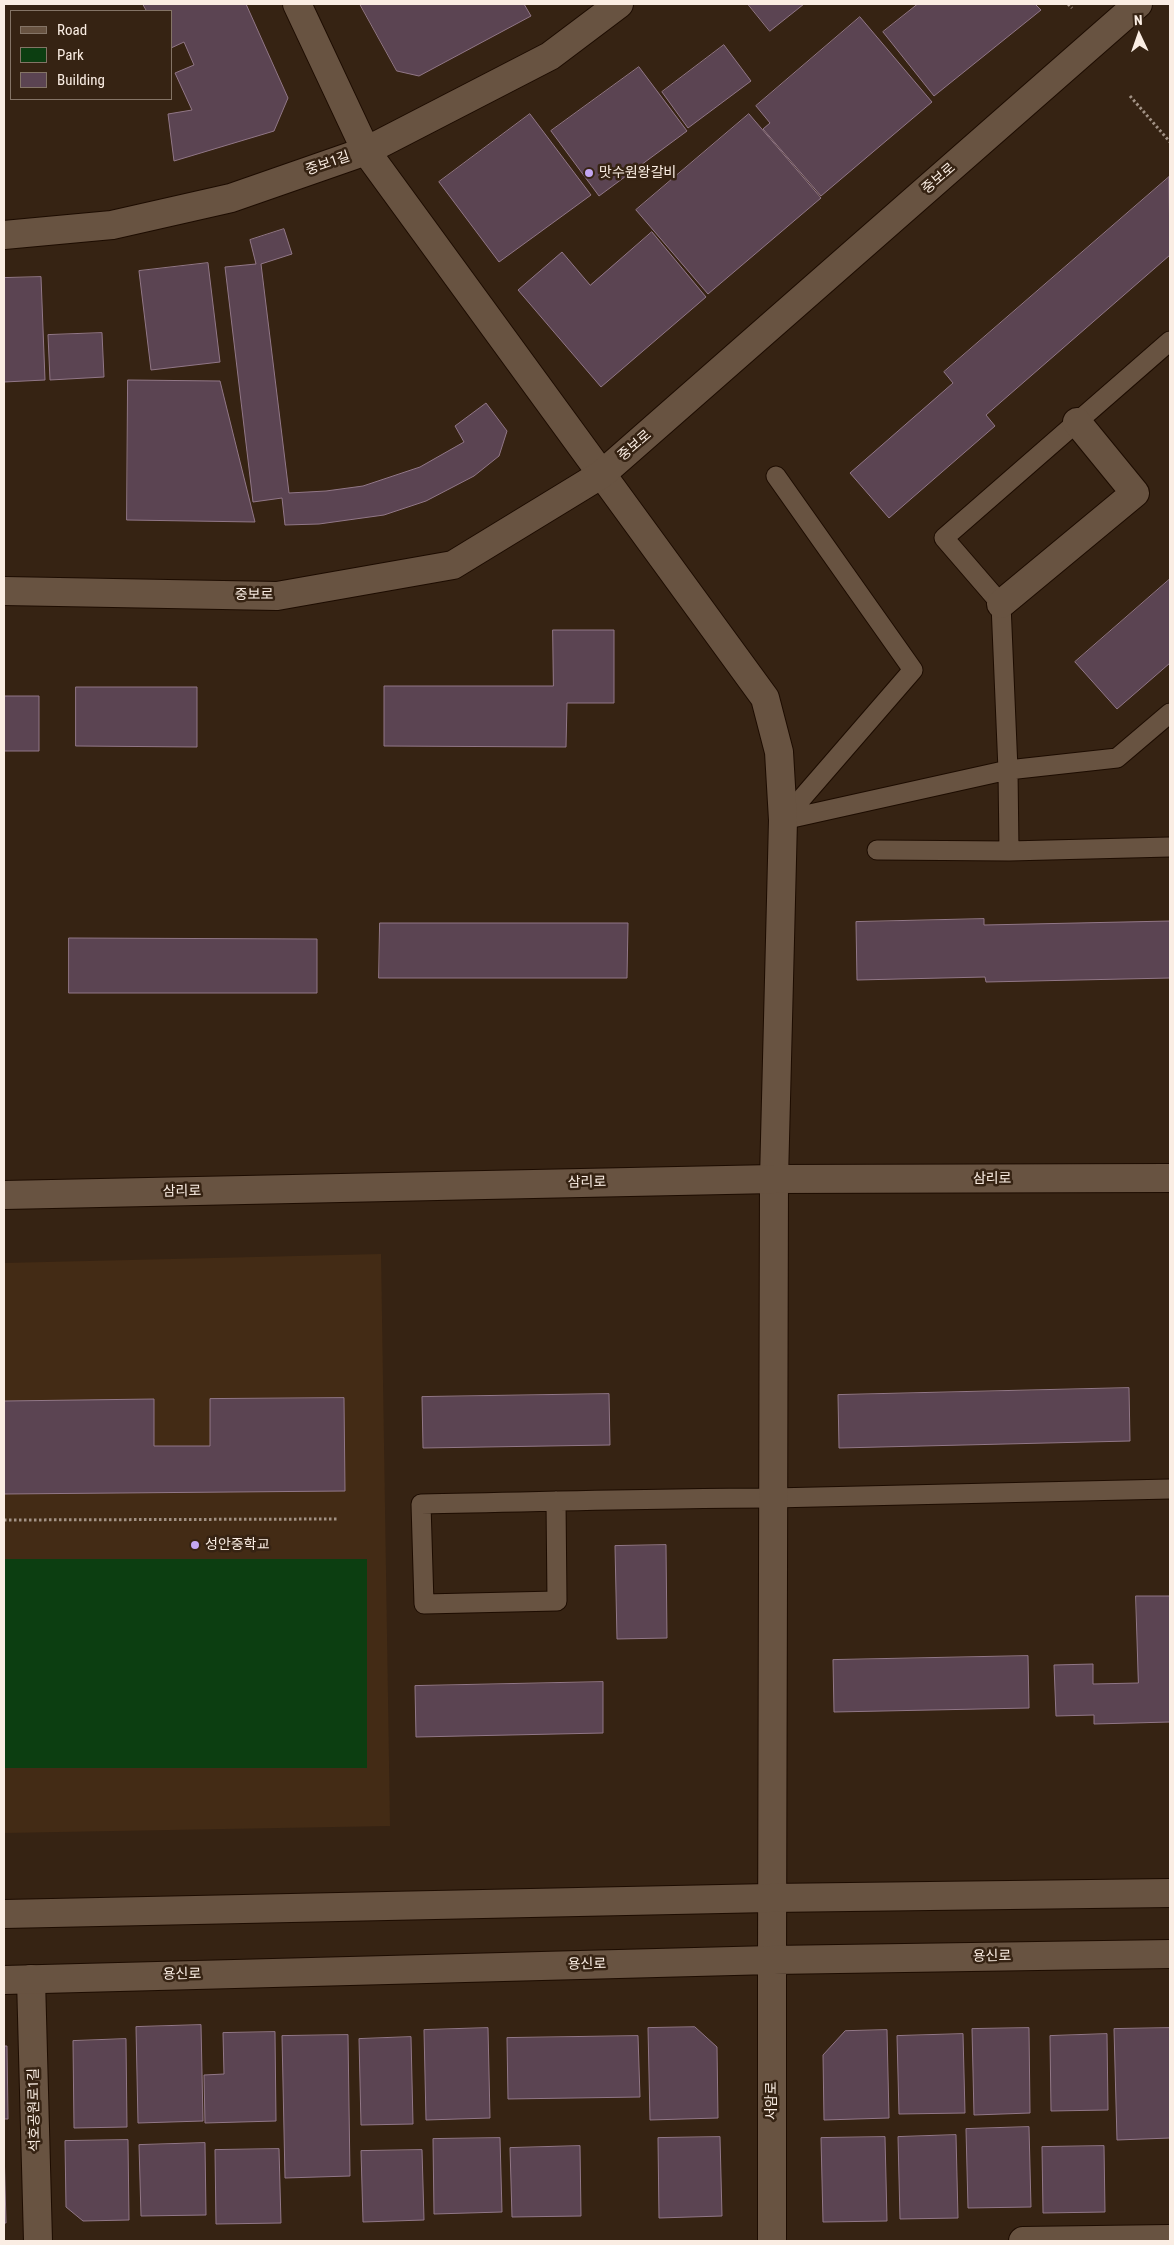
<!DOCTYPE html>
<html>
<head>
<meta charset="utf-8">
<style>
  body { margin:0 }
  #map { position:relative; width:1174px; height:2245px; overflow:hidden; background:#362313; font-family:"Roboto Condensed",sans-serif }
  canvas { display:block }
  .frame { position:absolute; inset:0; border:5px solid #faede3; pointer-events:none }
  .legend { position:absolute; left:10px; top:10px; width:162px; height:90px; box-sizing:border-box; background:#362313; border:1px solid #847466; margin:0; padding:6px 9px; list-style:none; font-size:15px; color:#faede3 }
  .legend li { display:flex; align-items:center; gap:10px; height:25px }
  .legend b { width:25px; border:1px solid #847466 }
  .north { position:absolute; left:1114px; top:10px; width:50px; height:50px; -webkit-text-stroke:4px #362313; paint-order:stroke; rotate:357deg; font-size:14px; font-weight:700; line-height:20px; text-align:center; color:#faede3 }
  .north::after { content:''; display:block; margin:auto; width:18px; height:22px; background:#faede3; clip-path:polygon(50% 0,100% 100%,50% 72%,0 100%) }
</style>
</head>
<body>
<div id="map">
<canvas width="1174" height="2245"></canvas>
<div class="frame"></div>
<ul class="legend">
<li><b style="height:6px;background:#685341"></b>Road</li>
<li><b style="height:14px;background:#0c3e11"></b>Park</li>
<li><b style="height:14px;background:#5b4452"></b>Building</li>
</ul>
<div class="north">N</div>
</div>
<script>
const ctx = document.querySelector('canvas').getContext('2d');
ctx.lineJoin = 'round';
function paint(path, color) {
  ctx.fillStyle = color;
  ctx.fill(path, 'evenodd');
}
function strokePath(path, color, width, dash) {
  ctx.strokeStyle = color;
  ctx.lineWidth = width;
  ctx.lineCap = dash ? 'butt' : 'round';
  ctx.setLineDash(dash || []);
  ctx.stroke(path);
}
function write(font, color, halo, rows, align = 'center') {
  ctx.font = font + ' "Roboto Condensed","Noto Sans KR",sans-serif';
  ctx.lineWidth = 5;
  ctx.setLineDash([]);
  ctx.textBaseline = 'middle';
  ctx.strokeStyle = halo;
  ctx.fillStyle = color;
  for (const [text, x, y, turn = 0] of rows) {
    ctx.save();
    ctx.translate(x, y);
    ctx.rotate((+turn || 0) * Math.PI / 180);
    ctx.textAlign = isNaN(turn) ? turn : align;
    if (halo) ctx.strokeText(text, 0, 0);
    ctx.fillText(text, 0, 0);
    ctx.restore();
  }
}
paint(new Path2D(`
  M381,1254L390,1826L4,1833V1263Z`), '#432b15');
paint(new Path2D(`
  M4,1559H367V1768H4Z`), '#0c3e11');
const building = new Path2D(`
  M143,4H246L288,98L274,131L174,161L168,114L192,110L175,73L194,65L184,42L171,48V11H147Z
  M360,4H524L531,16L419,76L397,71Z
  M748,4H804L770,31Z
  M918,4H1035L1041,10L934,96L883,32Z
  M860,17L932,102L821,196L763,129L770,123L756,106Z
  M724,45L751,81L688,128L662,92Z
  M639,67L687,131L599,196L551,131Z
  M530,114L591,195L499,262L439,182Z
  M749,114L821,198L708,294L636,210Z
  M1169,177L1170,255L986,415L995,426L889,518L850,473L953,383L944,372Z
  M284,229L292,254L261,264L289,493L326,491L363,486L420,467L464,442L455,426L486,403L507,431L499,456L474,476L426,501L384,515L319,524L285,525L282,498L253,502L225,267L256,264L250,240Z
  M652,232L706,297L601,387L518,290L562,252L590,285Z
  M208,263L220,362L151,370L139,271Z
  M41,277L45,380L4,382V278Z
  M102,333L104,377L50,380L48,335Z
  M128,380L220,381L255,522L127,520Z
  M1170,579V663L1117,709L1075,662Z
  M553,630H614V703H567L566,747L384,746V686H553Z
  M76,687H197V747L76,746Z
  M4,696H39V751H4Z
  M984,919V925L1170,921V978L986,982L985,977L857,980L856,922Z
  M380,923H628L627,978H379Z
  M69,938L317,939V993H69Z
  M1129,1388L1130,1441L839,1448L838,1395Z
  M609,1394L610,1445L423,1448L422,1397Z
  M344,1398L345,1491L4,1494V1401L154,1399V1446H210V1399Z
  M666,1545L667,1638L617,1639L615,1546Z
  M1136,1596H1170V1722L1094,1724V1715L1056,1716L1054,1665L1093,1664V1684L1138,1683Z
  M1028,1656L1029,1708L834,1712L833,1660Z
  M603,1682V1733L416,1737L415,1686Z
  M201,2025L203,2121L138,2123L136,2027Z
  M695,2027L717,2047L718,2118L650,2120L648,2028Z
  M488,2028L490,2118L426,2120L424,2030Z
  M1029,2028L1030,2113L974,2115L972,2029Z
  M1170,2028V2138L1117,2140L1114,2029Z
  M887,2030L889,2118L824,2120L823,2055L845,2031Z
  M275,2032L276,2121L205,2123L204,2075L224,2074L223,2033Z
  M963,2034L965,2113L899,2114L897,2036Z
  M1107,2034L1108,2110L1051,2111L1050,2036Z
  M348,2035L350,2176L285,2178L282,2036Z
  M638,2036L640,2097L508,2099L507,2038Z
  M411,2037L413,2124L361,2125L359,2039Z
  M126,2039L127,2127L74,2128L73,2041Z
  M4,2046H7L8,2119H4Z
  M1029,2127L1031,2207L968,2208L966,2129Z
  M956,2135L958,2218L900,2219L898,2137Z
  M720,2137L722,2216L659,2218L658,2138Z
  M885,2137L887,2221L823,2222L821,2138Z
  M500,2138L502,2212L434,2214L433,2139Z
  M128,2140L129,2220L83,2221L66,2207L65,2141Z
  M205,2143L206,2215L141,2216L139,2145Z
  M580,2146L581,2216L512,2217L510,2148Z
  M1104,2146L1105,2212L1043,2213L1042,2147Z
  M4,2147L6,2223H4Z
  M279,2149L281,2223L216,2224L215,2150Z
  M422,2150L424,2220L363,2222L361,2151Z`);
paint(building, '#5b4452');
strokePath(building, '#917787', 1);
const lane = new Path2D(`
  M776,476L913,670L783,820
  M783,820L1008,770L1117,758L1170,713
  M877,850L1009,851L1008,770L1001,604L944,538L1170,341
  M1009,851L1170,847
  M556,1501L557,1601L424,1604L421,1504C539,1502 656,1498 773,1498L1170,1489`);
const street = new Path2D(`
  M297,4L366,151L765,698L779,752L783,820L774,1179L772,1960
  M4,235L112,225L231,198L366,151L550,56L619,4
  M1001,604L1135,493L1077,422
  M31,1979L38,2241
  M1023,2241L1170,2239`);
const secondary = new Path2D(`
  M4,591L277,596L453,565L602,474L1138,4
  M4,1195L774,1179L1170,1178
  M4,1914L770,1898L1170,1893
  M772,1960V2241
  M4,1980L772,1960L1170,1954`);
strokePath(lane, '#1d0c01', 21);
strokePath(street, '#1d0c01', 30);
strokePath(secondary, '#1d0c01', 30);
strokePath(new Path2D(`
  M1068,4L1072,8
  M1130,96L1170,142
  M4,1520L339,1519`), '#a29285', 3, [2.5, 2.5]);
strokePath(lane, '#685341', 19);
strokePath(street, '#685341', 28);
strokePath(secondary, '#685341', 28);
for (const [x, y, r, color] of [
  [589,173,5,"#c3a7f2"],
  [195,1545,5,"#c3a7f2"]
]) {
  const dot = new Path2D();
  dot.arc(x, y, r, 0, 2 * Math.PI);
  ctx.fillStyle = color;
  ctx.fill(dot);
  strokePath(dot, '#362313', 2);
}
write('14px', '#faede3', '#362313', [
  ["중보1길",328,164,-19],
  ["중보로",939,179,-41],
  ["중보로",635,446,-41],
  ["중보로",254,595],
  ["삼리로",992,1179],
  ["삼리로",587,1183,-1],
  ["삼리로",182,1192,-1],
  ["용신로",992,1957,-1],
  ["용신로",587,1965,-1],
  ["용신로",182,1975,-1],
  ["서암로",772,2101,-90],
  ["석호공원로1길",35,2110,-91]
]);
write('14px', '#faede3', '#362313', [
  ["맛수원왕갈비",599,173],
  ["성안중학교",205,1545]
], 'left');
</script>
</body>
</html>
